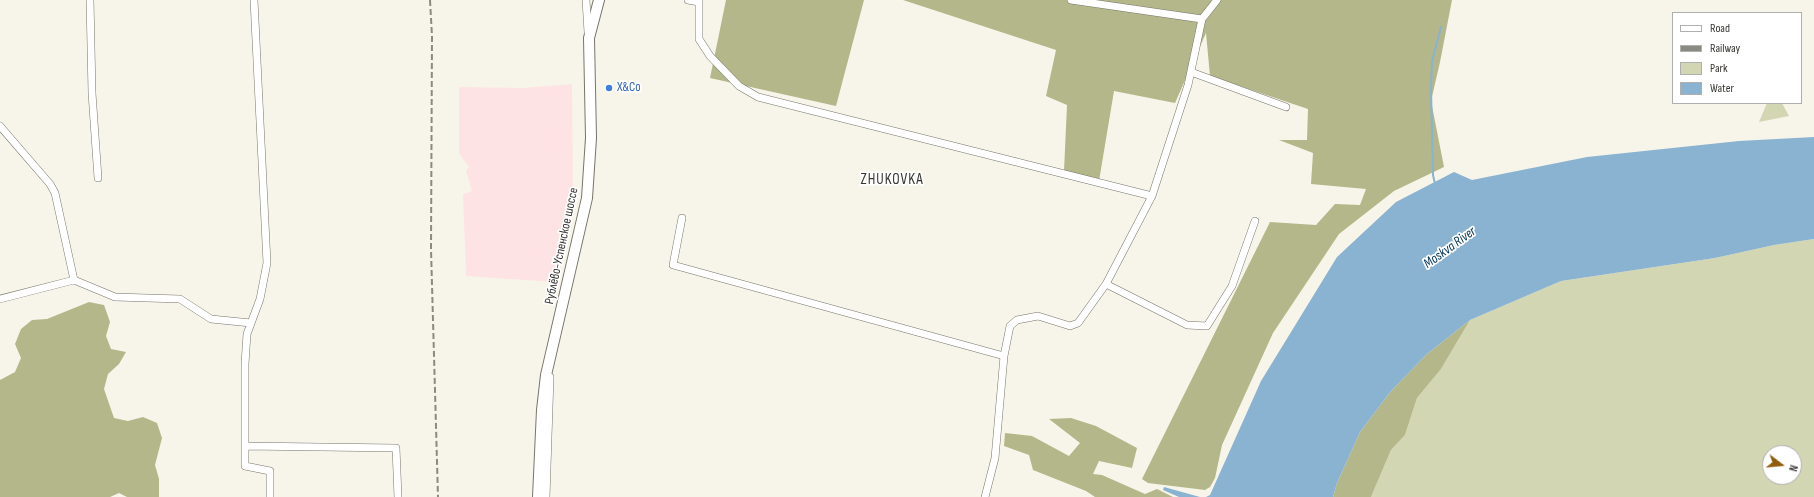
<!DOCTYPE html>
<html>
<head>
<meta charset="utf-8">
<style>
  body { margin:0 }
  #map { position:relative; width:1814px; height:497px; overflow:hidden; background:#f7f5e9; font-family:"Sofia Sans Condensed",sans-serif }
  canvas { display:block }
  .legend { position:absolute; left:1672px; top:12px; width:130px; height:92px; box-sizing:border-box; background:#fff; border:1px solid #afafad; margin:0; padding:5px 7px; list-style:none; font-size:12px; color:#373632 }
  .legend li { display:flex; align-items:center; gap:8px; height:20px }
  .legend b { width:20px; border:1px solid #afafad }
  .north { position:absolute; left:1762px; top:445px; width:40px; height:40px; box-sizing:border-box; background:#fff; border:1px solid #afafad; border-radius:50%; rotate:106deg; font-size:11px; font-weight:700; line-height:16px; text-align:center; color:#373632 }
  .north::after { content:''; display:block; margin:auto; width:14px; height:18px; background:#905d0e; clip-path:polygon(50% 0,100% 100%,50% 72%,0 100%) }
</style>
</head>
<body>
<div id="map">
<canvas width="1814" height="497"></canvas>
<ul class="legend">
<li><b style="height:5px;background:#fff"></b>Road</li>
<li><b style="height:5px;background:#8b8a82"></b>Railway</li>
<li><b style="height:11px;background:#d3d6b2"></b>Park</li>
<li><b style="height:11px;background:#8ab2d1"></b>Water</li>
</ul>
<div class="north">N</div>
</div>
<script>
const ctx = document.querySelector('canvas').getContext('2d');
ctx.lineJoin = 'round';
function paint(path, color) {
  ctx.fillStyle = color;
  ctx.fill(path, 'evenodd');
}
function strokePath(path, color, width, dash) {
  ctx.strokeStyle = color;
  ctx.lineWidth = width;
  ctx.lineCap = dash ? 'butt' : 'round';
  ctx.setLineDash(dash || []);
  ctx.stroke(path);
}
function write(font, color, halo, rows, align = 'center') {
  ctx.font = font + ' "Sofia Sans Condensed",sans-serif';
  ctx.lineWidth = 3.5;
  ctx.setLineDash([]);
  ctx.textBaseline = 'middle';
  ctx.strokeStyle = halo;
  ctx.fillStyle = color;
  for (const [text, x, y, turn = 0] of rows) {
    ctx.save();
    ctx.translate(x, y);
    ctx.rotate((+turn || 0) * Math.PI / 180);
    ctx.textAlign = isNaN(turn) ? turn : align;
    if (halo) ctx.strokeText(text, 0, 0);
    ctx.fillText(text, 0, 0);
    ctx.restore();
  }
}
paint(new Path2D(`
  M572,84L573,197L554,282L466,276L463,194L472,191L466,171L469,167L459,154V87L523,88Z`), '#fee3e4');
paint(new Path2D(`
  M1767,103H1782L1789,116L1759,122Z
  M1814,239V497H1371L1391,450L1405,435L1417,398L1441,369L1470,320L1561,281L1715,258L1774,245ZM1770,453H1794V477H1770Z`), '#d3d6b2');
paint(new Path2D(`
  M726,0H864L836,106L710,78Z
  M903,0H1452L1440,62L1431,101L1444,167L1394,191L1339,234L1273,333L1222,445L1215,478L1210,487L1205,490L1148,483L1142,479L1270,222L1316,225L1335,204L1360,205L1366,189L1311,184L1313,153L1279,140H1307L1308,109L1210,76L1206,33L1175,103L1114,91L1099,181L1064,171L1067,105L1046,96L1056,50Z
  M89,302L104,305L110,322L106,336L111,349L126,352L119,364L108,374L104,389L114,418L128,421L143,417L157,423L162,438L155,465L159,479V497H127L119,493L110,497H0V380L15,372L21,358L15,344L21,329L32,320L47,319Z
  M1470,320L1441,369L1417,398L1405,435L1391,450L1371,497H1333L1337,483L1360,432L1391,391L1427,354Z
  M1071,418L1096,426L1137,448L1132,468L1099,461L1093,474L1102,475L1145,494L1157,489L1173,497H1095L1086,491L1033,470L1029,455L1004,446L1005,433L1032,436L1069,456L1080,443L1049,419Z`), '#b4b789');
paint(new Path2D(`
  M1814,137V239L1774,245L1715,258L1561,281L1470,320L1427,354L1391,391L1360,432L1337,483L1333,497H1206L1210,495L1261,381L1337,257L1396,202L1454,172L1472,180L1587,157L1739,141Z
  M1164,487L1200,497H1179L1163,490Z`), '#8ab2d1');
strokePath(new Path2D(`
  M1435,184L1433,175L1431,89L1432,61L1441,27`), '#8ab2d1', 2);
const minor = new Path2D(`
  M90,0L92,93L98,178
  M254,0L267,263L260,299L247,334L245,364V466L270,471V497
  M586,0L588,32
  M688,0L699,2
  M699,0V39L710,56L739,86L758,97L1152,196
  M1071,0L1202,19L1217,0
  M1191,72L1286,107
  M0,126L50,184L55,193L74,280
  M682,218L673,265L1004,356
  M1106,284L1187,325L1207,326L1232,286L1255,221
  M0,299L74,280L115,297L180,299L211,319L251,323
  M245,446L396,448L398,497
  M546,497L550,377
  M985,497L995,458L1004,356L1010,326L1017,320L1038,316L1070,326L1078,323L1106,284L1152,196L1188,85L1202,19`);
const secondary = new Path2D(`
  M538,497L542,410L546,375L587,198L591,138L589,38L599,0`);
strokePath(minor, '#77756b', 8);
strokePath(secondary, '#77756b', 12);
strokePath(minor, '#fff', 7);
strokePath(secondary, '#fff', 10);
strokePath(new Path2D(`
  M430,0L432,36L431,249L438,497`), '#8b8a82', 2, [6, 3]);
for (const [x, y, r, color] of [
  [609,88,4,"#3f7fe0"]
]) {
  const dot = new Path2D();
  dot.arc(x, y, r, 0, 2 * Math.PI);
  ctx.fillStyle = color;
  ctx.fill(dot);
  strokePath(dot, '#fff', 1.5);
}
write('13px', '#366cbe', '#fff', [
  ["X&Co",617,88]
], 'left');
write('13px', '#373632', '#fff', [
  ["Рублёво-Успенское шоссе",562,246,-78]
]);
write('italic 14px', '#053756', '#fff', [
  ["Moskva River",1450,248,-36]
]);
ctx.letterSpacing = '1px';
write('15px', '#373632', '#fff', [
  ["ZHUKOVKA",892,180]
]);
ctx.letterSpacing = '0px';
</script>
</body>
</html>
